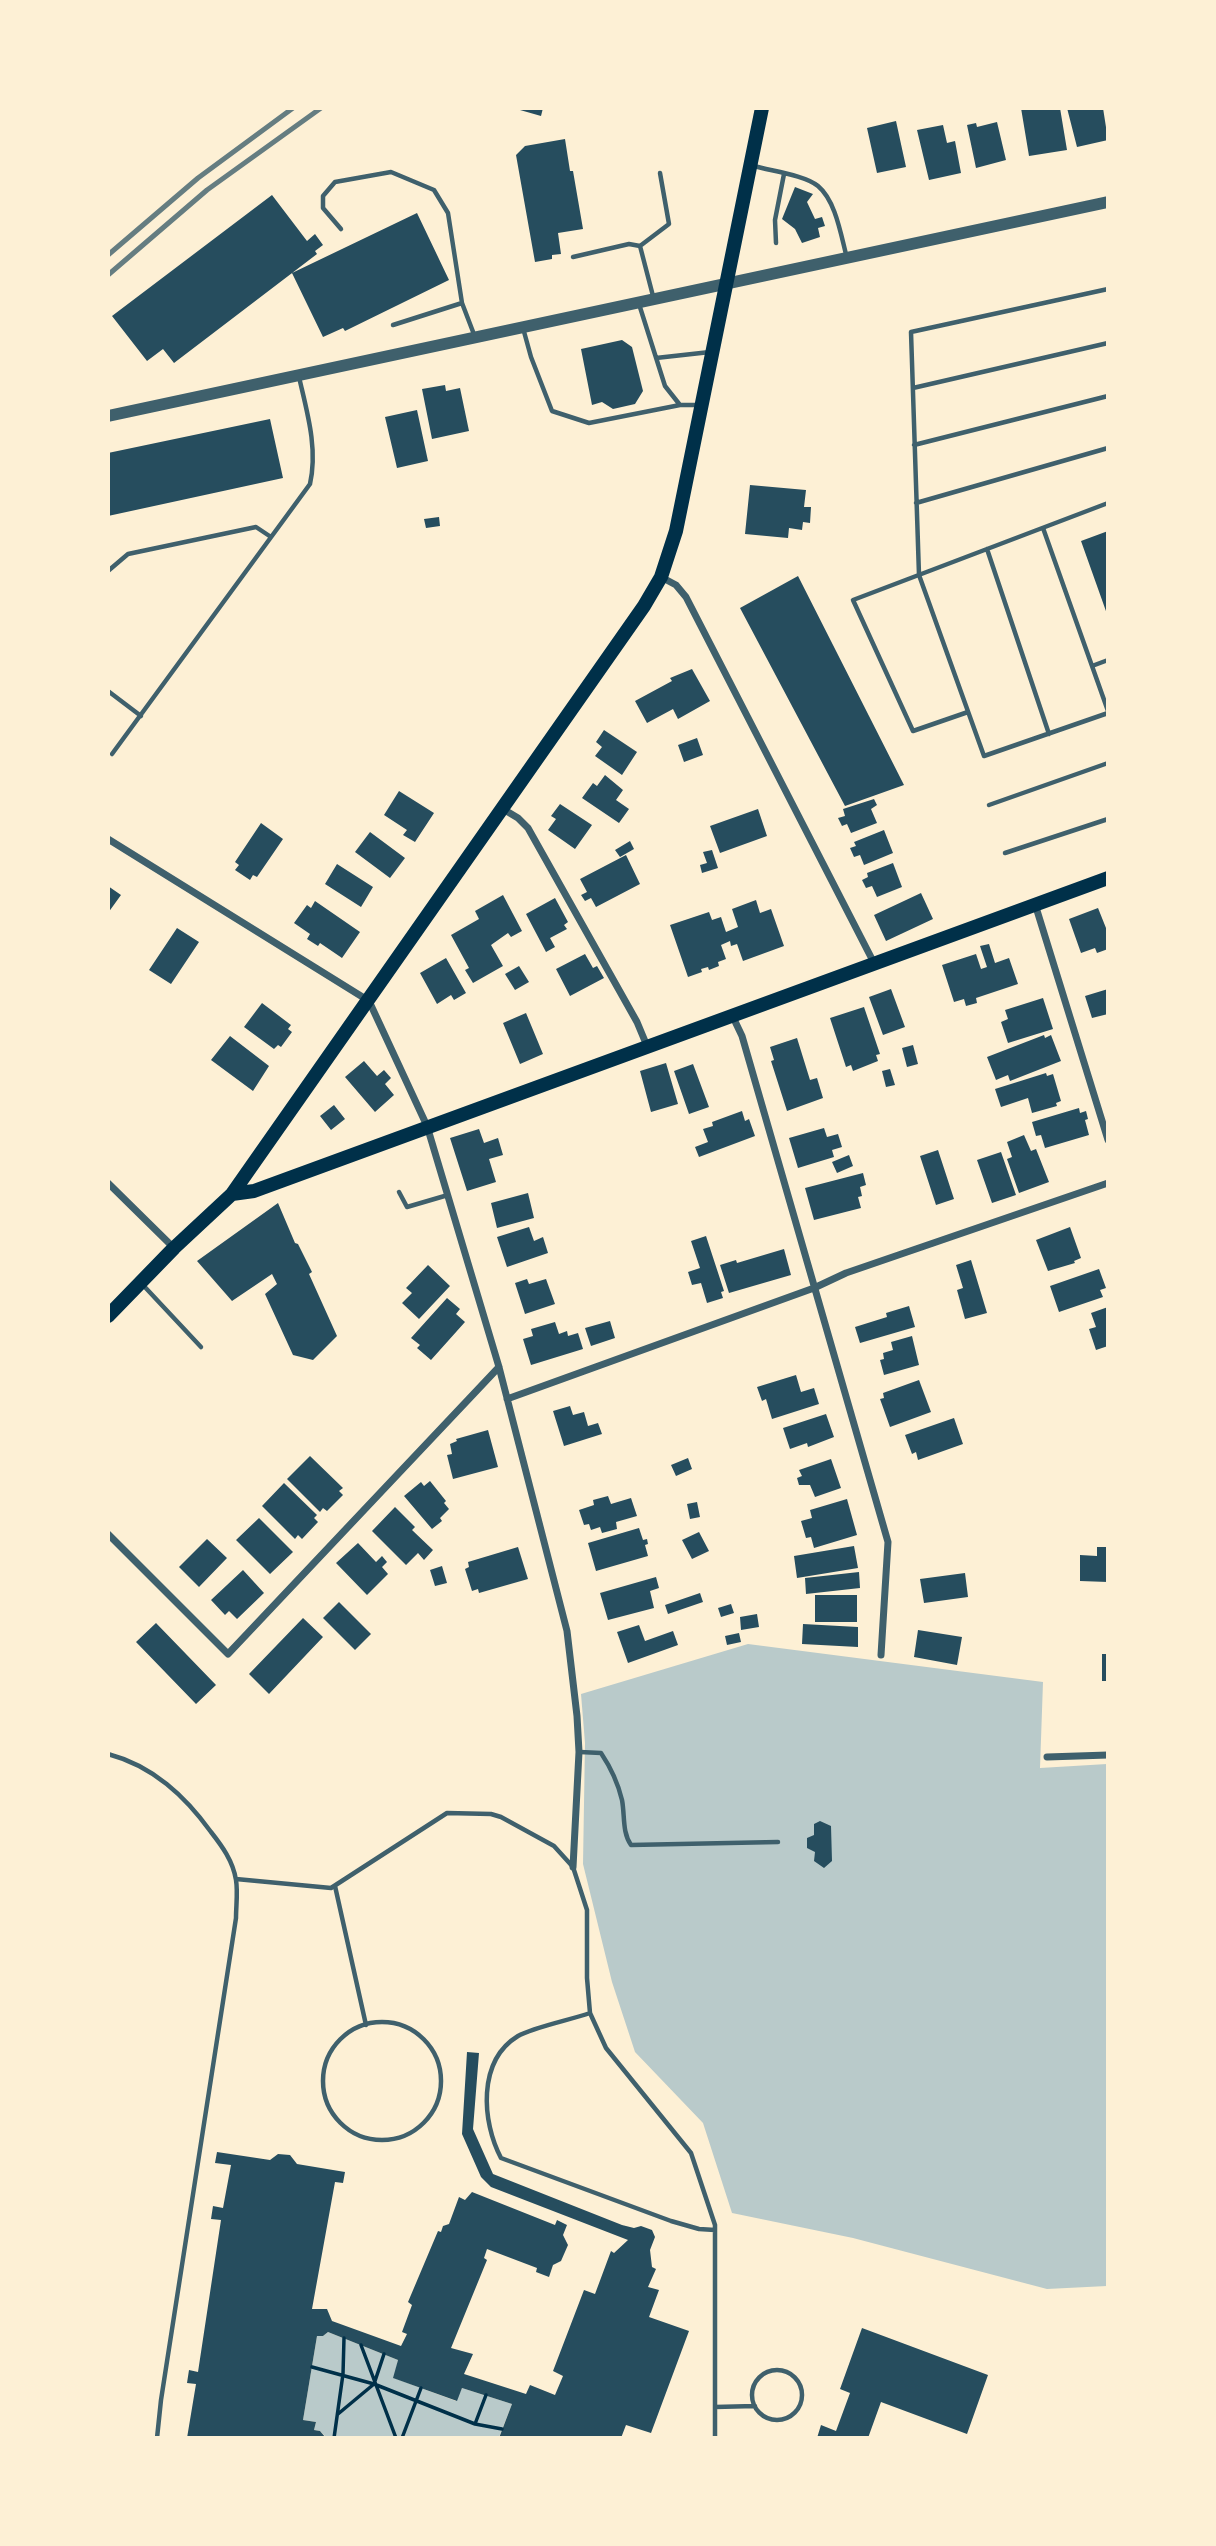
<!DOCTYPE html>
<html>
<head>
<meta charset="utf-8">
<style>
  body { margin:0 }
  #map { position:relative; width:1216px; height:2546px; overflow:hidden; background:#fdf0d5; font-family:Jost,sans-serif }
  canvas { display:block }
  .frame { position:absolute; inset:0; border:110px solid #fdf0d5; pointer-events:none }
</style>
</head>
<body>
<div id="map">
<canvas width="1216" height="2546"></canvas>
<div class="frame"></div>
</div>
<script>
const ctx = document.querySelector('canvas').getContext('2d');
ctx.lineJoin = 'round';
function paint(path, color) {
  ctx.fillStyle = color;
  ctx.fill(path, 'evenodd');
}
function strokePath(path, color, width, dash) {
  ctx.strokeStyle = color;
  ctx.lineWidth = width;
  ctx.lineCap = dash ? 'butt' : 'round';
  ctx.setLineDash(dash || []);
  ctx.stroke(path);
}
paint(new Path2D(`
  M748,1644L1043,1682L1040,1768L1107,1764V2286L1047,2289L853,2238L732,2213L703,2123L635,2052L612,1982L583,1864L585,1743L581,1694Z
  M328,2332L398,2360L394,2378L456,2401L462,2388L512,2404L499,2437H326L320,2431L314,2430L316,2422L303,2420L317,2336H323Z`), '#b9caca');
paint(new Path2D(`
  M513,108H543L541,116Z
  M1021,108H1060L1067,150L1029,156Z
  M1067,108H1103L1108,140L1077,147Z
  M896,121L906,167L877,173L867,128Z
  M997,122L1006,160L976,168L967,125L976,123L977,127Z
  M943,125L947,143L955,141L961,173L929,180L917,130Z
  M565,139L570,171H573L583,229L558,233L561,254L552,255V259L535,262L516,155L525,146Z
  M795,187L813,194L807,202L815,219L822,217L825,226L818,228L820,237L802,243L795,229L782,219Z
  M272,195L307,241L315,234L323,245L315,251L317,254L174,363L163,349L147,361L112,316Z
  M417,213L449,280L345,331L343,328L323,337L292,273Z
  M622,340L632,347L643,391L635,404L613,409L602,402L592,405L581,349Z
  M445,385L446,391L460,388L469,431L432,439L422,389Z
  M417,410L428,461L397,468L385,417Z
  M270,419L283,478L108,516V453Z
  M750,485L806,490L804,507H811L810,523L803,522L802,530L789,528L788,538L745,534Z
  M439,517L440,526L426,528L424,519Z
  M1108,531V614H1107L1081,541Z
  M798,576L904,785L845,806L740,608Z
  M692,669L710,701L678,719L673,709L647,723L635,701L672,681L670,678Z
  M604,730L637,752L622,775L595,756L602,747L596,742Z
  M697,738L703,755L684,762L678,745Z
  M605,775L623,790L616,800L629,809L619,823L582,798L593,783L597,786Z
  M399,791L434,813L415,842L403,835L407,830L384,815Z
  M874,799L877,805L871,809L877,823L851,833L847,824L842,826L838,818L845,816L843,809Z
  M560,804L592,825L575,849L548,830L556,819L551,816Z
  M758,809L767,836L720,853L710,826Z
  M261,823L283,839L257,877L253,875L250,880L235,870L239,865L235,862Z
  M884,830L893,853L864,865L860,855L854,857L850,848L856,846L854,842Z
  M370,832L405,858L390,878L355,852Z
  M630,841L634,849L620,857L615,850Z
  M712,850L718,868L702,873L700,865L707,863L703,852Z
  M626,855L640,884L596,907L591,898L585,901L581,895L587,892L580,879Z
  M893,863L902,887L877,897L872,886L866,888L862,880L868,877L867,873Z
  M337,864L373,887L361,907L325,884Z
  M108,886L121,895L108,913Z
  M921,893L933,919L886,941L874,915Z
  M503,895L522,931L511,937L508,933L491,945L503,966L473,983L465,970L469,968L451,935L479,919L475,911Z
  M555,898L568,922L564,925L567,929L550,938L555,947L546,952L526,914Z
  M756,900L760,913L771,909L784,946L743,961L737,944L731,946L730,941L721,945L726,959L718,962L719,966L709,970L708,967L701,969L702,972L688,977L670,925L709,912L712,920L721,917L726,932L738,927L732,909Z
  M315,901L360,932L342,958L320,943L318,946L307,939L310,934L294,923L307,905L311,908Z
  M1098,908L1108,933V949L1097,953L1095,948L1081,953L1069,919Z
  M177,928L199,942L171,984L149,970Z
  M989,944L995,963L1009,958L1018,984L976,998L977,1003L966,1006L964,999L954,1002L942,965L976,954L981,969L987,967L980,946Z
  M585,954L593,968L597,966L604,978L570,996L556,969Z
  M446,958L466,993L454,1000L451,995L437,1004L420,973Z
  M519,966L529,982L515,990L505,974Z
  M891,989L905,1027L883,1035L869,997Z
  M1108,989V1014L1092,1018L1085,996Z
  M1043,998L1053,1029L1008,1043L1001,1022L1008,1019L1005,1010Z
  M262,1003L291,1025L288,1029L292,1032L281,1047L278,1045L274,1049L244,1027Z
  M864,1007L880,1054L876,1055L878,1061L853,1071L851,1065L846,1067L830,1018Z
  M526,1013L543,1054L520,1064L503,1023Z
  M1044,1035L1045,1038L1051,1035L1061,1061L1010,1081L1008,1075L996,1080L987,1057Z
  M230,1036L269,1066L253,1091L211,1060Z
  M797,1038L810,1080L817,1078L823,1098L787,1111L771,1061L774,1060L770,1047Z
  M913,1045L918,1064L907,1067L902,1048Z
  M364,1061L377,1076L384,1070L391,1078L385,1084L394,1095L375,1112L345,1077Z
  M666,1063L678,1104L651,1112L640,1071Z
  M693,1064L709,1107L689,1114L674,1071Z
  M890,1069L895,1085L886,1087L882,1071Z
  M1046,1073L1047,1076L1053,1074L1061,1101L1056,1103L1057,1106L1032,1113L1028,1098L1001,1107L995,1089Z
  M334,1105L345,1119L331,1130L320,1116Z
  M1079,1108L1080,1113L1086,1111L1088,1119L1085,1120L1089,1135L1045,1148L1041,1135L1036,1136L1032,1122Z
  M742,1111L745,1121L749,1119L755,1136L699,1157L695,1147L708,1142L703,1129L713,1126L712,1122Z
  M824,1128L827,1137L838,1134L842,1147L832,1150L834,1157L798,1168L789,1138Z
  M479,1129L484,1143L498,1138L503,1155L489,1159L496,1182L467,1191L450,1138Z
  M1024,1135L1031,1151L1036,1149L1049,1182L1019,1193L1007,1159L1012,1157L1007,1142Z
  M938,1150L954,1199L936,1205L920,1156Z
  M1001,1152L1016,1195L992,1203L977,1160Z
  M849,1155L853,1166L837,1173L832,1162Z
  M863,1173L866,1185L860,1187L862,1196L858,1197L861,1208L814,1220L805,1188Z
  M528,1193L534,1218L497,1228L491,1203Z
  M278,1203L295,1243L298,1244L312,1272L309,1274L337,1336L313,1360L293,1355L265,1294L277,1284L272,1274L232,1301L197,1261Z
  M529,1227L534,1241L543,1237L548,1253L507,1267L497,1237Z
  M1070,1227L1081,1258L1074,1261L1075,1263L1048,1271L1036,1240Z
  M706,1236L724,1291L721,1292L723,1298L707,1303L701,1283L692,1285L688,1272L700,1268L691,1241Z
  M784,1249L791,1275L729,1293L720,1265L736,1260L737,1263Z
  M971,1260L987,1313L965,1319L957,1290L963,1288L956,1265Z
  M428,1265L450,1286L419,1319L402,1303L412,1293L406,1288Z
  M1099,1269L1106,1288L1100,1290L1103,1297L1059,1312L1050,1286Z
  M527,1279L529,1284L546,1279L555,1304L525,1314L515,1283Z
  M447,1298L460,1309L456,1314L465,1322L431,1360L417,1348L420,1345L411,1338Z
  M909,1306L915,1327L860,1343L855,1327L887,1317L886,1313Z
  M1108,1307V1346L1096,1350L1089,1329L1096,1327L1091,1313Z
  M610,1321L615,1338L591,1346L585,1328Z
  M555,1322L559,1334L567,1331L568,1336L578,1333L583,1349L531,1365L523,1339L533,1336L531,1329Z
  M912,1336L919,1365L884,1375L880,1360L884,1359L883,1353L893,1350L891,1342Z
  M796,1375L801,1392L814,1388L819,1404L772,1419L766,1399L762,1401L757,1387Z
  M919,1380L931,1412L890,1427L880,1399L884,1398L883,1393Z
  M570,1406L573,1415L584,1412L588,1426L598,1423L602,1434L564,1446L553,1411Z
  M826,1414L834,1437L808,1447L807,1443L790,1449L783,1428Z
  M954,1418L963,1444L918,1460L916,1452L912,1454L905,1435Z
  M488,1430L498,1467L453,1479L447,1455L452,1454L450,1444L457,1441L456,1439Z
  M310,1456L343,1488L339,1491L343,1495L327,1511L323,1508L320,1512L287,1479Z
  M688,1458L692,1469L676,1476L671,1465Z
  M831,1459L841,1488L815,1497L810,1485H799L797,1478L802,1476L799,1470Z
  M430,1481L446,1501L444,1503L449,1509L440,1518L442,1521L432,1529L404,1496L421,1482L424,1486Z
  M284,1483L317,1515L314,1518L318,1522L302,1539L298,1535L295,1539L262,1506Z
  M608,1496L611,1504L631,1498L637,1516L616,1522L617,1529L602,1533L600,1527L591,1530L589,1524L584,1525L579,1510L594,1505L593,1500Z
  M847,1499L857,1535L814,1548L811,1537L806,1538L801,1521L812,1518L810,1510Z
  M697,1502L700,1517L690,1519L687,1504Z
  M395,1507L415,1527L412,1530L433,1550L424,1560L418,1553L406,1565L372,1531Z
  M259,1518L293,1552L270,1574L236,1540Z
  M639,1528L643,1540L647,1539L648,1544L645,1545L648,1556L596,1571L588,1543Z
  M699,1532L709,1551L692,1559L682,1540Z
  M207,1539L227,1558L199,1587L179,1567Z
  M358,1543L376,1562L382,1556L387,1562L382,1567L388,1574L367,1595L336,1563Z
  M854,1546L858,1568L797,1578L794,1556Z
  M518,1547L528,1579L479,1593L478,1589L472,1591L465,1569L469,1567L468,1562Z
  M1097,1547H1108V1582L1080,1581V1555L1097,1556Z
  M442,1566L447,1583L435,1586L430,1570Z
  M243,1570L264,1593L237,1619L229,1611L225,1615L211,1600Z
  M859,1572L860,1588L806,1594L805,1578Z
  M965,1573L968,1597L924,1603L920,1579Z
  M656,1577L659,1588L650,1591L654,1608L608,1620L600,1593Z
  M700,1593L703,1602L668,1614L665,1605Z
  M815,1595H857V1622H815Z
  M339,1602L371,1634L355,1650L323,1618Z
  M731,1604L734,1613L721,1617L718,1608Z
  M757,1614L759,1627L741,1630L740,1617Z
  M303,1618L323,1637L269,1694L249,1674Z
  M156,1623L216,1685L196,1704L136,1642Z
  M803,1624L858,1627V1647L802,1644Z
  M639,1625L645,1641L673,1631L678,1645L628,1663L617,1632Z
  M918,1630L962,1637L957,1665L914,1657Z
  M739,1633L741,1642L727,1645L725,1636Z
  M1102,1654H1108V1681H1102Z
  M820,1821L831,1826L832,1861L824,1868L814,1861L815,1852L807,1848V1838L814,1835V1824Z
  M467,2052L479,2053L473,2129L493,2174L622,2225L634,2228L641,2226L652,2230L655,2237L650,2250L652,2267L656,2269L648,2287L659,2290L649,2317L689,2331L651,2433L626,2425L621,2438H499L512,2404L462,2388L457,2401L393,2378L398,2360L328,2332L323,2336H317L303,2420L316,2422L314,2430L320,2431L326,2438H187L196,2384L187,2383L189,2370L198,2372L221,2220L211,2219L213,2206L223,2208L231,2165L215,2163L217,2152L270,2160L278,2154L290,2155L297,2164L345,2172L343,2183L335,2182L312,2309H327L332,2321L401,2346L407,2334L402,2332L412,2305L408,2302L438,2231L441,2232L443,2226L449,2224L459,2197L465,2200L472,2192L555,2225L557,2220L567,2225L563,2235L568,2245L561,2261L553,2265L549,2277L536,2272L537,2268L487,2249L484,2258L487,2260L451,2348L473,2354L464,2374L526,2394L530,2385L555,2395L563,2376L553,2371L584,2290L595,2294L611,2251L614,2253L628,2240L491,2187L481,2177L462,2134Z
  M862,2328L988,2375L967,2434L881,2402L868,2438H817L821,2425L836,2431L850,2393L840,2389Z`), '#264d5e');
strokePath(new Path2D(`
  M361,2345L396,2438
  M312,2367L374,2384L475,2424L502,2429
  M338,2414L374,2384L384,2354
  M475,2424L486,2395
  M334,2438L343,2374L344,2338
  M402,2438L421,2388`), '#003049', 3.5);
strokePath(new Path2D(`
  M754,166C771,171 805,175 818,186C836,201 841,236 847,258
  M341,229L323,208V196L335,182L391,172L434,190L448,213L462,303L475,337
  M776,243L775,220L784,174
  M573,257L629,244L640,246
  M1108,289L911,332L919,575L984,756L1108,713
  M653,296L640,246L669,224L660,173
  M639,304L665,386L680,405H697
  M393,325L462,303
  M523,328L531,357L552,411L589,423L680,405
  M656,358L710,352
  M913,388L1108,343
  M914,445L1108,396
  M916,503L1108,448
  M1043,528L1108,711
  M987,549L1049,734
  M108,571L128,554L256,527L271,537
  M1092,666L1108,660
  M108,691L141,716
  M968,712L913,731L853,600L1108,503
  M112,754L310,484C318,448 307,412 299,377
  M989,805L1108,763
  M1005,853L1108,819
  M399,1192L407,1207L448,1195
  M142,1284L201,1347
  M580,1752L601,1753C611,1768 618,1783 622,1800C625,1816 622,1832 631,1845L778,1842
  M108,1754C153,1766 185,1796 211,1832C222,1846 233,1861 236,1880C238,1892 236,1906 236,1918L161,2400L157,2438
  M236,1879L331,1888L447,1813L491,1814L501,1817L554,1846L573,1867L587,1910V1978L590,2013L606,2048L691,2153L715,2225V2438
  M335,1886L366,2025
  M590,2013C570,2020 534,2027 518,2036C477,2061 482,2122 501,2158L671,2221L699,2229L715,2230
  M323 2081a59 59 0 1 1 118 0a59 59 0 1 1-118 0Z
  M752 2395a25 25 0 1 1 50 0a25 25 0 1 1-50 0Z
  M715,2407L755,2406`), '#3f606c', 4.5);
strokePath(new Path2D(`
  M661,577L676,585L686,597L874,963
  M503,809L518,818L528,828L637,1022L647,1046
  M108,839L369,1001L427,1126L499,1367L567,1631L577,1716L579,1752L573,1867
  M1035,904L1108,1140
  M732,1015L742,1036L888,1542L881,1655
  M108,1183L174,1248
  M507,1399L814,1288L846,1273L1108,1183
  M108,1534L228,1654L499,1367
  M1047,1757L1108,1755`), '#3f606c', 7);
strokePath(new Path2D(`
  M108,416L1108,202`), '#3f606c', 12);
strokePath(new Path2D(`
  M232,1194L254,1191L1108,878
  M108,1316L174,1248L232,1194L644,606L661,577L676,531L762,108`), '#003049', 14);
strokePath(new Path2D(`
  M108,255L198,178L293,108
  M108,275L207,190L321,108`), '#657d81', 5);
</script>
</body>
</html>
